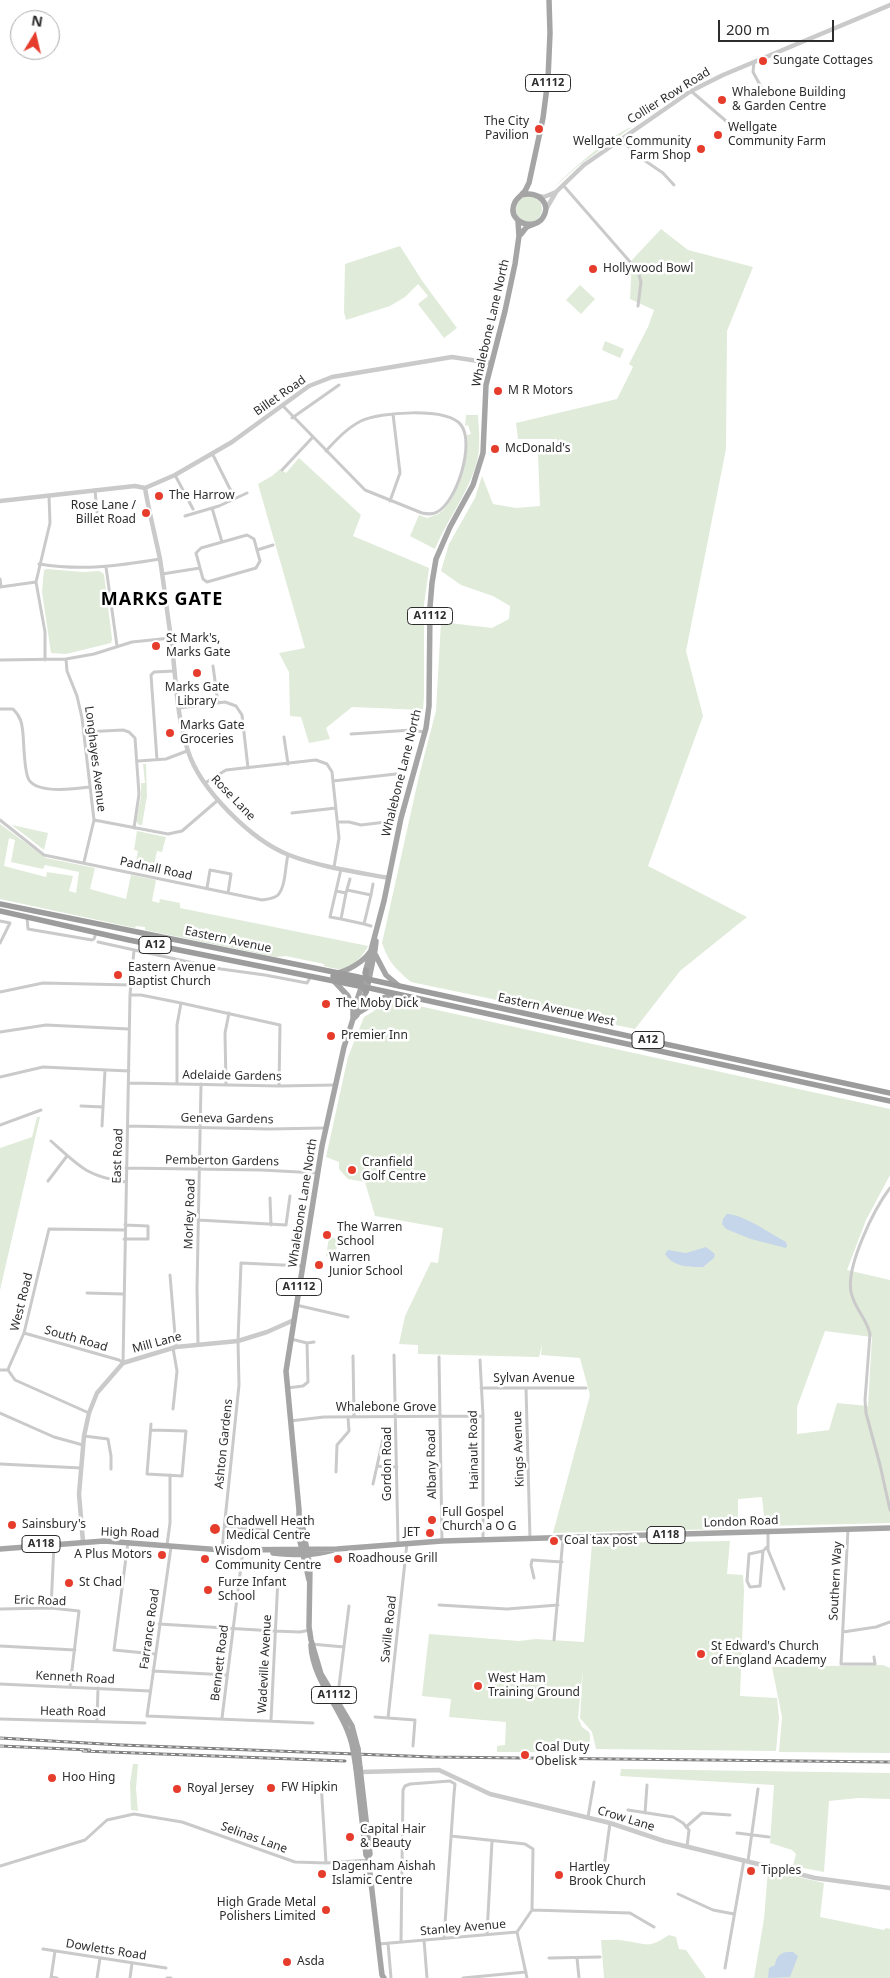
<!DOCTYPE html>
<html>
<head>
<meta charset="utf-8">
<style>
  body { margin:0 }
  #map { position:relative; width:890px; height:1978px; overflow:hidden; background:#fff; font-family:"Noto Sans",sans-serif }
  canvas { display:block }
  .north { position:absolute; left:10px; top:10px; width:50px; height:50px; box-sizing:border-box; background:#fff; border:1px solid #ababab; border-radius:50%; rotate:9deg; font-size:14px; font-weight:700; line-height:20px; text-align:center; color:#2d2d2d }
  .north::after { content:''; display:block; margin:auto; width:18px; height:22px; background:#e63c2c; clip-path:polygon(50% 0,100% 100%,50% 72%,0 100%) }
  .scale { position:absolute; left:718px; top:20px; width:116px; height:22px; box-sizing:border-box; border:2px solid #2d2d2d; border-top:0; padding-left:6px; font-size:15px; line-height:18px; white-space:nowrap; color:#2d2d2d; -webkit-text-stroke:4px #fff; paint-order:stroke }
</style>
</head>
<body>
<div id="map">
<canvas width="890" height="1978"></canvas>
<div class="north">N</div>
<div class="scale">200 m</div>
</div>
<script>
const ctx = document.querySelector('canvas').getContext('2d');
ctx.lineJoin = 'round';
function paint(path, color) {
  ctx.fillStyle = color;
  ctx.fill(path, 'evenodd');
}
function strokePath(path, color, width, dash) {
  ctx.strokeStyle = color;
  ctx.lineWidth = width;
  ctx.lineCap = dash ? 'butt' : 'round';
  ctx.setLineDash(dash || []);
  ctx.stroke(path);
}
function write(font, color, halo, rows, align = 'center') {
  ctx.font = font + ' "Noto Sans",sans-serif';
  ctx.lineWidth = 5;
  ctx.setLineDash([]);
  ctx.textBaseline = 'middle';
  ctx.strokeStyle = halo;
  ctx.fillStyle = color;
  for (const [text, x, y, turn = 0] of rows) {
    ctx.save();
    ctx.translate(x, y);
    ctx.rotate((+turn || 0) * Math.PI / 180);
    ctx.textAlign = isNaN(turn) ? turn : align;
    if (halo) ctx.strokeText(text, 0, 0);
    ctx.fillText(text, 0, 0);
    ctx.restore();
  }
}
paint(new Path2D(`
  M632,127L578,166L553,188C568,173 614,132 632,127Z
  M516 209a13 13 0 1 1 26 0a13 13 0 1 1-26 0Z
  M661,229L688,250L753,267L727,331L726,449L686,651L703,716L648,866L747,917L680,971L635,1029L411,982C395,968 389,963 382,943L419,776L436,711L441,622L492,628L509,619L510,606L493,596L461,585L441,571L449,544L475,498L482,476L493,504L516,508L540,506L538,454L558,452L557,439H518L516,423L617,399L633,367L629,364L648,327L654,310L630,299L632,260Z
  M400,246L423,282L457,328L444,338L418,304L428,296L418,284L405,297L390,306L346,320L344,312L345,264Z
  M580,285L595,299L581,314L566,300Z
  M605,341L624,349L620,358L602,350Z
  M466,415H478C479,432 481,448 476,465C467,495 447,520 435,549L410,536L419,515L427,518C432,516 437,515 441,512C459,497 469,457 467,435L471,434L468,425L465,426Z
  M299,458L361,515L353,536L429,568L424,605V696L423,710L352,707L326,728L330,739L309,743L301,717L290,716L289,672L279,653L305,648L258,484L272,476L280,469L286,473Z
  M47,569L83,572L99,571L104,574L112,639L111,643L66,654L51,653L42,592L44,570Z
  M143,764H146L147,796L142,825H139L136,821L141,796V783H145Z
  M0,824L46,858L95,868L90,889L126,899L131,875L156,880L152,901L159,903L160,899L180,903V908L368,946C363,956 352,969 340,969C335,969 329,967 324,966V964L286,956L276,957L145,930V927L136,926L135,928L0,899ZM9,838L15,840L11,862L43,869L45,865L79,872L76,893L69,891L73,876L47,872L46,877L4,866Z
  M12,825L48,833L44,850Z
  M137,831L166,837L162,852L157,851L152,874L134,870L138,851L134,850Z
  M396,1001L890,1109V1175L866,1220L847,1270L890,1280V1523L765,1526L762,1497L738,1499V1527L723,1529L553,1533L590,1395L580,1358L541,1355L542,1344L539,1357L418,1354V1345L399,1344L405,1316L431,1262L438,1263L443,1228L375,1216L365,1182L348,1179L339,1169V1162L326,1157L348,1057L364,1017L387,1003ZM825,1331L872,1337L868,1406L837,1403L829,1430L797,1434V1407Z
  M37,1117H40L0,1290V1148L32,1137Z
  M329,1237L338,1239L335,1258L326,1256Z
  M730,1541L727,1574L743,1575L744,1591L740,1696L777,1698L779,1718L776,1751L596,1749L592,1732L580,1718L583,1668L578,1718L582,1727L589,1732L590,1735V1752H497V1746L505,1745L506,1722L449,1717L451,1699L422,1696L429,1634L519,1641L536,1639L584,1642L592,1543Z
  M883,1665L890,1668V1753L779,1752L782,1717L772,1667Z
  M133,1764H138L136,1789L138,1811L131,1810L130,1783Z
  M621,1769L890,1773V1799L858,1798L829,1801L824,1872L793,1866L796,1854L792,1850L770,1843L774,1785L620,1776Z
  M768,1870L824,1883L820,1917L884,1930L886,1928L890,1929V1978H754L764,1919Z
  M669,1935L676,1937L679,1949L686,1950L706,1978H604L601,1940C609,1940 618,1939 626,1941C649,1944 647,1949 669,1935Z`), '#e0ebda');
paint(new Path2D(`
  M727,1214C743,1214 771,1234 786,1242L787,1246L786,1248L751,1239L726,1229L722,1224L723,1219Z
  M706,1247L715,1254L714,1258L703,1267C689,1267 673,1267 665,1254L668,1250L686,1253Z
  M787,1952H793L798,1956L790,1977L768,1978L769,1968L775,1965C776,1958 779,1953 787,1952Z`), '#c5d6eb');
strokePath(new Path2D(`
  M754,62L753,72L766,96
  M691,91L733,127
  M620,139L641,158L663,173L674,185
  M563,185L638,271L641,282L638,306
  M283,406L365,490L422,513C427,514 432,515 437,512C457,502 475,443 461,425C447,407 379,412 361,421C347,428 336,440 326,451
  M292,418L339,385
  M212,453L233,495
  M282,470L312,438
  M175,475L193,509
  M95,490L97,512
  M390,501L400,473L393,414
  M212,508L222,542
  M185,516L219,506L247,493
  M257,550L273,545
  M39,564C82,571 117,566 160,559
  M106,567L117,646
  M162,574L200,568L196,553L201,548L247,535L254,539L260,561L256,568L207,582L203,579L200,568
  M0,579L1,587
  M0,587L36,582
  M66,659L67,671L77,696L82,718L94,820L84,862
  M0,660L66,659L94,654L132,642L171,638
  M45,660V632L36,582L50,523L49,496
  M213,666L218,703
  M179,708L225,702L236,706L242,715L248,768
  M0,709H13C21,717 22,723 23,734C24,745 24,772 29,780C38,794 75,789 89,787
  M84,732L123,730L129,732L135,738L139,794L134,828
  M351,734L412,730L424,732
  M284,737L288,764
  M157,760L151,675L154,672L175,671
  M138,761L166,759L187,751
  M333,781L396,774
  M205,783L226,770L316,760L327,764L332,772L339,838L334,867
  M292,813L336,808
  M0,820L44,855L262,900C267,899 274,899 278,895C286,886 285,866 288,855
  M94,820L168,834L182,831L218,800
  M338,822H349L361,825L386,822
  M341,869L330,917L341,919L346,893
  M207,888L210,870L231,874L228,893
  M336,891L346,893L350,879
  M371,895L373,884
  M27,917L28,929L92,940L94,939L96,933
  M341,919L364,924L371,895L347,890
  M0,921L10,923L0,943
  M364,924L371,926
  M98,942L221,969L265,975L307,983L311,976
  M0,992L43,983L131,985
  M130,995H141L181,1003L280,1025L279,1086
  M0,1032L46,1025L129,1029
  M0,1077L43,1067L129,1071
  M129,1083L279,1086L335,1085
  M177,1084V1025L181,1003
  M226,1085L225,1033L229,1013
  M81,1106L103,1107
  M0,1125L41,1110
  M102,1126L105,1070
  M128,1126L269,1129L325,1128
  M51,1141C79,1166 87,1177 126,1182
  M126,1168L261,1170L318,1173
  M48,1181L67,1156
  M890,1188C874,1209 846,1266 851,1292C855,1310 866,1317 870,1334L865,1400L866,1413L880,1465L890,1510
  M270,1198L271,1225
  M198,1220L286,1225L290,1196
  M124,1239H148V1226L125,1225
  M170,1275L176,1347
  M87,1293L123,1294
  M296,1305L348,1317
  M24,1333L119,1360L122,1362
  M291,1339L307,1343L314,1342
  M198,1344L197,1289L201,1084
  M173,1348L177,1371L173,1409
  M394,1355L398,1543
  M353,1356L354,1417
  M439,1357L442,1541
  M480,1360L483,1416V1539
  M123,1363L130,995L134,950
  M0,1370H8L9,1367L24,1333L49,1229L125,1230
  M8,1370L15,1380L89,1413
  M287,1388L303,1386L308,1382L307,1343
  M481,1388H586
  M526,1388L530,1539
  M0,1413L54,1437L83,1445
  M290,1421L324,1417L483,1416
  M151,1424L147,1474L182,1476L186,1431L151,1430
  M84,1436L108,1439L111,1456V1469
  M0,1464L81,1468
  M377,1466L397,1467
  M336,1472L337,1445L349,1431L348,1417
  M373,1484L383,1439
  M225,1526L263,1530
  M848,1529L841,1664H875L874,1657
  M768,1532V1550L784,1589
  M128,1542L114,1650L155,1654
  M167,1545L170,1523V1475
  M171,1547L147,1716L313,1723
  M222,1549L239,1385L238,1341L241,1263L303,1266
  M763,1551L749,1554L747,1581L750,1587L760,1586L763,1551L768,1546
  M534,1578L531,1565L532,1560L562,1562
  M439,1605L507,1609L558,1605
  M51,1608L54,1544
  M0,1609L51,1608L79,1611L70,1687
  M159,1624L274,1631L300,1632L310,1630
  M843,1632L876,1627L890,1622
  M554,1640L563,1538
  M311,1644L344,1647
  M0,1646L75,1650
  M153,1671L227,1675
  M0,1684L150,1691
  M339,1686L349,1606
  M375,1717L415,1720L413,1746
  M222,1718L243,1550
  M388,1718L407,1543
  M0,1719L145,1723
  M271,1720L278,1578
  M97,1721L98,1688
  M321,1782L326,1863
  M628,1810L673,1817L683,1823L689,1830L687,1847
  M645,1813L647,1785
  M588,1817L594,1782
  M686,1827L702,1813L730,1815
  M737,1833L769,1837
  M451,1836L525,1844L533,1849L532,1910
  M748,1861L758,1789
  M0,1866L85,1840L107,1820L134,1814L182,1822L295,1862L326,1863L368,1860
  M604,1867L610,1823
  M678,1894L713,1910L734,1914
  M517,1932L527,1978
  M487,1934L492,1841
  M424,1940L427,1978
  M401,1941L403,1790L405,1786L410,1784L450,1781L455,1784L454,1794L444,1938
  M388,1943L391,1978
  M379,1944L517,1932L532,1910L630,1913L654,1927
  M43,1949L166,1968
  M549,1958L600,1957
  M577,1958L579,1978
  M725,1968L744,1860
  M51,1977L57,1978
  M51,1978L55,1951
  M97,1978L100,1958
  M130,1978L132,1963
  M167,1978H171
  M463,1978L526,1972`), '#cacaca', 3);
strokePath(new Path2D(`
  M539,196L544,197L556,192
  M545,211L556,192L584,165L691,91L723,75L890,5
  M145,488C149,512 155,535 160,559C164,585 167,612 171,638C176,675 176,715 188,751C200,789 251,840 289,855C320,867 356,872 389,878
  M0,501L135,486L145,488L175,475L232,442L309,386L332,377L452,357L491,363
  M83,1542L79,1494L84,1436L89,1413L97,1393L123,1363L176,1347L238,1341L267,1332L294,1320
  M361,1772L439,1770L490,1794L610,1823L664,1841L815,1878L890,1888`), '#cacaca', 4.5);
strokePath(new Path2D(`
  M533,224C521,226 508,216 515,202C517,198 520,197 523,193C526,191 527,186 529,183L543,118L548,79L550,33L549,0
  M519,236C523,233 524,229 527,227C532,224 537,224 541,220C554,205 538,190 522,195
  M375,954L386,975L399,986
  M336,973C348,971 363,962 370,952
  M365,973L384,901L401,818L426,728L429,706L430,607L432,583L436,559L450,527L473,485L483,453L486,385L505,311L515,264L519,236L518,221
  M334,981L348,996L353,1010
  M358,1013L383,998L396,994
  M353,1019V1012L363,982
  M302,1523L310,1567L309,1627L311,1640L321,1674L352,1726L358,1749
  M0,1549L104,1541L222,1550L337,1549L442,1541L890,1528
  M273,1553C293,1555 313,1556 333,1550
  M309,1580L299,1537V1510L286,1371L322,1146L344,1047L353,1019L357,1015L367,989L375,950L376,941
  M311,1645C313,1684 346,1711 353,1749
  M356,1768L366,1855L368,1857L382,1975L384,1978
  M360,1768L370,1854L368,1857`), '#a5a5a5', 5.5);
strokePath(new Path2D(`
  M0,904L358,977L890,1093
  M0,911L129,940L374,989L890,1101
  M366,970V977L369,981
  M333,976L360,982L366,992`), '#9c9c9c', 5.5);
const rail = new Path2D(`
  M0,1738L121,1745L433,1757L890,1762
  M0,1746L90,1750
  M83,1751L345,1761`);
strokePath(rail, '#828282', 3);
strokePath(rail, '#fff', 1, [4]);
strokePath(new Path2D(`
  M353,1749L356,1768
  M358,1749L360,1768`), '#a5a5a5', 5.5);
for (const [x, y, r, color] of [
  [763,61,5,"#e63c2c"],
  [722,100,5,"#e63c2c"],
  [539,129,5,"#e63c2c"],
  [718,135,5,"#e63c2c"],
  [701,149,5,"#e63c2c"],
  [593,269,5,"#e63c2c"],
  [498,391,5,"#e63c2c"],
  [495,449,5,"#e63c2c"],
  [159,496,5,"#e63c2c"],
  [146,513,5,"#e63c2c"],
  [156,646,5,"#e63c2c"],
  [197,673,5,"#e63c2c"],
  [170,733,5,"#e63c2c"],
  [118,975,5,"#e63c2c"],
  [326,1004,5,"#e63c2c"],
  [331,1036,5,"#e63c2c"],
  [352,1170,5,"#e63c2c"],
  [327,1235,5,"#e63c2c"],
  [319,1265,5,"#e63c2c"],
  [432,1520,5,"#e63c2c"],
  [12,1525,5,"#e63c2c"],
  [215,1529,6,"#e63c2c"],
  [430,1533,5,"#e63c2c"],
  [554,1541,5,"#e63c2c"],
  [162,1555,5,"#e63c2c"],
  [205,1559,5,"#e63c2c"],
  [338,1559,5,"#e63c2c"],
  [69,1583,5,"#e63c2c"],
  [208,1590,5,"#e63c2c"],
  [701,1654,5,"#e63c2c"],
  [478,1686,5,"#e63c2c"],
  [525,1755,5,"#e63c2c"],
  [52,1778,5,"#e63c2c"],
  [271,1788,5,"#e63c2c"],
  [177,1789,5,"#e63c2c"],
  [350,1837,5,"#e63c2c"],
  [751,1871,5,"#e63c2c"],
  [322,1874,5,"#e63c2c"],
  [559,1875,5,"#e63c2c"],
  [326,1910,5,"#e63c2c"],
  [287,1962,5,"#e63c2c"]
]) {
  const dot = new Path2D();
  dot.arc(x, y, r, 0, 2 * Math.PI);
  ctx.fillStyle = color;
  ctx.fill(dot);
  strokePath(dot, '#fff', 2);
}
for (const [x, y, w] of [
  [548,83,45],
  [430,616,45],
  [155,945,32],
  [648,1040,32],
  [299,1287,45],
  [666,1535,38],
  [41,1544,38],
  [334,1695,45]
]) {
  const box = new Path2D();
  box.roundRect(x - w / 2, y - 8.5, w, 17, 4);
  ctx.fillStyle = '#fff';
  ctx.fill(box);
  strokePath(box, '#2d2d2d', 1);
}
write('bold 11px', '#2d2d2d', null, [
  ["A1112",548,83],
  ["A1112",430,616],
  ["A12",155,945],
  ["A12",648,1040],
  ["A1112",299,1287],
  ["A118",666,1535],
  ["A118",41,1544],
  ["A1112",334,1695]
]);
write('12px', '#2d2d2d', '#fff', [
  ["Sungate Cottages",773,61],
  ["Whalebone Building",732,93],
  ["& Garden Centre",732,107],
  ["The City",529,122,"right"],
  ["Pavilion",529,136,"right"],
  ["Wellgate",728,128],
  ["Community Farm",728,142],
  ["Wellgate Community",691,142,"right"],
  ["Farm Shop",691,156,"right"],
  ["Hollywood Bowl",603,269],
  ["M R Motors",508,391],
  ["McDonald's",505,449],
  ["The Harrow",169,496],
  ["Rose Lane /",136,506,"right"],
  ["Billet Road",136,520,"right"],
  ["St Mark's,",166,639],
  ["Marks Gate",166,653],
  ["Marks Gate",197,688,"center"],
  ["Library",197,702,"center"],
  ["Marks Gate",180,726],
  ["Groceries",180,740],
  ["Eastern Avenue",128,968],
  ["Baptist Church",128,982],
  ["The Moby Dick",336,1004],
  ["Premier Inn",341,1036],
  ["Cranfield",362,1163],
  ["Golf Centre",362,1177],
  ["The Warren",337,1228],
  ["School",337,1242],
  ["Warren",329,1258],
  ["Junior School",329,1272],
  ["Full Gospel",442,1513],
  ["Church a O G",442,1527],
  ["Chadwell Heath",226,1522],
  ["Medical Centre",226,1536],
  ["Sainsbury's",22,1525],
  ["JET",420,1533,"right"],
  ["Coal tax post",564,1541],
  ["Wisdom",215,1552],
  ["Community Centre",215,1566],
  ["A Plus Motors",152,1555,"right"],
  ["Roadhouse Grill",348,1559],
  ["St Chad",79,1583],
  ["Furze Infant",218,1583],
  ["School",218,1597],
  ["St Edward's Church",711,1647],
  ["of England Academy",711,1661],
  ["West Ham",488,1679],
  ["Training Ground",488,1693],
  ["Coal Duty",535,1748],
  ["Obelisk",535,1762],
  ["Hoo Hing",62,1778],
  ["FW Hipkin",281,1788],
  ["Royal Jersey",187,1789],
  ["Capital Hair",360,1830],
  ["& Beauty",360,1844],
  ["Dagenham Aishah",332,1867],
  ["Islamic Centre",332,1881],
  ["Hartley",569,1868],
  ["Brook Church",569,1882],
  ["Tipples",761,1871],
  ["High Grade Metal",316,1903,"right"],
  ["Polishers Limited",316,1917,"right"],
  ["Asda",297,1962]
], 'left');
write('12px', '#2d2d2d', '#fff', [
  ["Collier Row Road",669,96,-32],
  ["Whalebone Lane North",491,323,-77],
  ["Billet Road",280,396,-35],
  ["Longhayes Avenue",95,759,83],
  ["Whalebone Lane North",402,773,-76],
  ["Rose Lane",233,798,46],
  ["Padnall Road",156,869,12],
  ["Eastern Avenue",228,940,12],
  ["Eastern Avenue West",556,1010,12],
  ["Adelaide Gardens",232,1076,1],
  ["Geneva Gardens",227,1119,1],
  ["East Road",118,1156,-88],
  ["Pemberton Gardens",222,1161,1],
  ["Whalebone Lane North",303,1203,-81],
  ["Morley Road",190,1214,-88],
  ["West Road",22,1302,-76],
  ["South Road",76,1339,16],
  ["Mill Lane",157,1343,-15],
  ["Sylvan Avenue",534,1379],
  ["Whalebone Grove",386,1408],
  ["Ashton Gardens",224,1444,-84],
  ["Kings Avenue",519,1449,-92],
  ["Hainault Road",474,1450,-91],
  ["Gordon Road",388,1464,-90],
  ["Albany Road",432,1464,-91],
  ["London Road",741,1522,-2],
  ["High Road",130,1533,2],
  ["Southern Way",836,1581,-87],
  ["Eric Road",40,1601,2],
  ["Farrance Road",150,1629,-82],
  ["Saville Road",389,1629,-84],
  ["Bennett Road",220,1663,-83],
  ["Wadeville Avenue",265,1664,-87],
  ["Kenneth Road",75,1678,3],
  ["Heath Road",73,1712,1],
  ["Crow Lane",626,1819,17],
  ["Selinas Lane",254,1838,20],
  ["Stanley Avenue",463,1928,-5],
  ["Dowletts Road",106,1950,9]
]);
ctx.letterSpacing = '1px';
write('bold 18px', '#000', '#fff', [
  ["MARKS GATE",162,600]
]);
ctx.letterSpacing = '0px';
</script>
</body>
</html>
